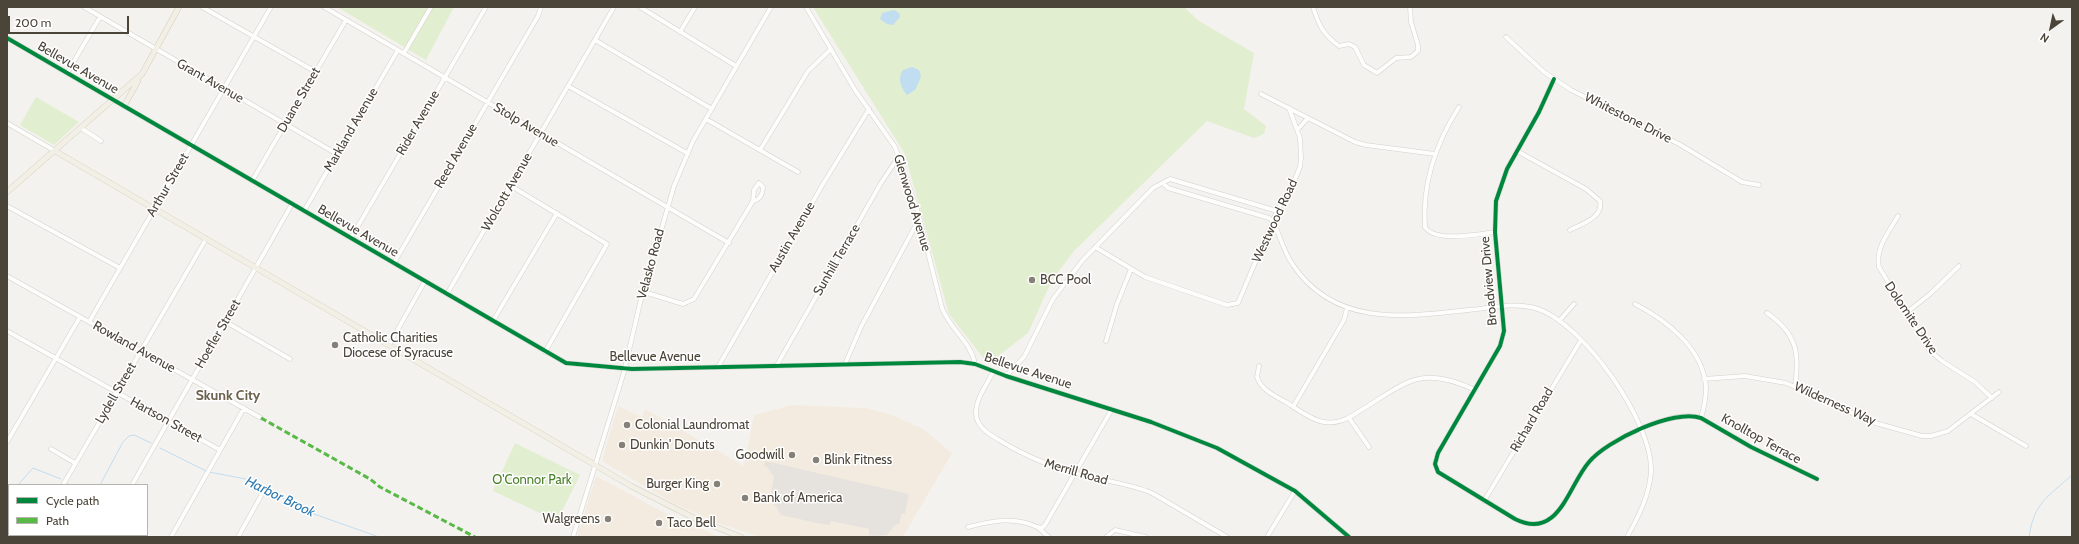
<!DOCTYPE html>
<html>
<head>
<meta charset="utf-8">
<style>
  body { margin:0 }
  #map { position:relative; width:2079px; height:544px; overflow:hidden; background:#f4f2ee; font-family:Cabin,sans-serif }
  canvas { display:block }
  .frame { position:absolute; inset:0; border:8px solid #4b4439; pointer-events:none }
  .legend { position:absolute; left:8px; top:484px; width:140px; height:52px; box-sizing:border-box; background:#fff; border:1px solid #b7b4b0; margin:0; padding:5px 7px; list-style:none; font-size:12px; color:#4b4439 }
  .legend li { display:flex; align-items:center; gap:8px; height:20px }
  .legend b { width:20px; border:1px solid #b7b4b0 }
  .north { position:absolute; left:2031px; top:8px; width:40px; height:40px; -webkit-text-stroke:3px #fff; paint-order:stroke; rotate:213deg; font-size:11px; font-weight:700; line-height:16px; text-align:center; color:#4b4439 }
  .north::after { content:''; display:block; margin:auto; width:14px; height:18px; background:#4b4439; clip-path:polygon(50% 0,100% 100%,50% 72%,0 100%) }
  .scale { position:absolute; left:8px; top:16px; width:121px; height:18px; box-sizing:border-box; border:2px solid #4b4439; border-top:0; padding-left:5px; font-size:12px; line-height:14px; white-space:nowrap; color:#4b4439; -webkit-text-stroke:3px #fff; paint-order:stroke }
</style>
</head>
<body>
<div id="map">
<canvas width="2079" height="544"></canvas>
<div class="frame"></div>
<ul class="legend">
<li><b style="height:5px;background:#00873e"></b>Cycle path</li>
<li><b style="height:5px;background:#58b947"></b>Path</li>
</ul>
<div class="north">N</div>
<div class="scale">200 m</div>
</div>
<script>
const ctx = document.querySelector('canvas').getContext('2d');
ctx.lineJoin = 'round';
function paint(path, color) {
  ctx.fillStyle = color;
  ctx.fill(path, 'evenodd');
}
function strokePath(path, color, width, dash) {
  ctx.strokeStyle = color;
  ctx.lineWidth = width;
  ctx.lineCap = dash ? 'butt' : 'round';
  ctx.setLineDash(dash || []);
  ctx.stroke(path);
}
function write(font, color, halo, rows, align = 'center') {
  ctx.font = font + ' Cabin,sans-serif';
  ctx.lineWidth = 3;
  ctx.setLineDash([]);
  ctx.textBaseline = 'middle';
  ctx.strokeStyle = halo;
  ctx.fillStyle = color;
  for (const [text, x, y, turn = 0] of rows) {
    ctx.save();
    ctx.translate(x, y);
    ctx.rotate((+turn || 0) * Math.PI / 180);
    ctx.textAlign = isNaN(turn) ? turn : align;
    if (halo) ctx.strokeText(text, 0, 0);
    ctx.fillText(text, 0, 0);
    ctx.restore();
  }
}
paint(new Path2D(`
  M793,405L866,408L892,415L923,429L952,453L903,537H760L718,523L673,503L605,463L602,460L618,406L642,417L645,409L744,466L754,415Z
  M596,476L667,514L720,537H577Z`), '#f3ebdf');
paint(new Path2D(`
  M337,7H454L426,60Z
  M813,7H1184L1199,21L1254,53L1244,109L1266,126L1264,134L1254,138L1207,121L1074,251L1052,280L1028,333L988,364L949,314L905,154Z
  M36,97L79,122L54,145L20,125Z
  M515,443L580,475L557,521L493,491Z
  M7,521H9V535H44L49,537H7Z`), '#e1eecf');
paint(new Path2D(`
  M765,461L909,494L905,514L902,513L899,524H896L887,535L875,536L869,535V529L831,521L830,525L817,523L781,515L770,497L774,477L767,467L764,466Z`), '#e6e3df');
paint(new Path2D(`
  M894,10L899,13L900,17L893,25L887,24L880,19L882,13Z
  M912,67L919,70L921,77L915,90L907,95C901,88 897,78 903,70Z`), '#c0ddf1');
strokePath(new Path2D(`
  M160,448L206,471
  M209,472L246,479L314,514L379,537
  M68,484L71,485
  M18,485L33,468L61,479
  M100,485L123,442L129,436L134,435L151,443
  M7,495H9
  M2029,537C2034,502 2048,497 2072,475`), '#c0ddf1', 1);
const minor = new Path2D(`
  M84,7L337,154
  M202,7L316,72
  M324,7L729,243
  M640,7L736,66
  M806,7L855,90L895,147L917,209L942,308C950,329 971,342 975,364
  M1313,7C1319,26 1323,34 1339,46L1349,44L1355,47L1364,65L1377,73L1396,58L1411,57L1418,51V45L1411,22L1410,7
  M680,32L695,7
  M1506,37L1544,72L1571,90L1679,144L1742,182L1759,185
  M7,38L566,363L632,369L960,362L975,364L1006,376L1151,422L1217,448L1295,491L1349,537
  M595,40L712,109
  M404,53L431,7
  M67,73L100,17
  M1554,79L1539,112L1507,169L1496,201L1495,232L1504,331L1500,346L1438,453L1435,464L1438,472L1515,519C1559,541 1568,486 1589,462C1606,441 1674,408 1701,418L1751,447L1817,479
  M568,86L687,153
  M1261,94L1355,142L1366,145L1435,154
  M1459,107C1436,143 1422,184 1425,227C1435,243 1478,234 1495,232
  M706,119L798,172
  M7,123L55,151
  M81,128L101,141
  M1298,129L1308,118
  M760,150L808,71L831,49
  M1517,151L1586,189L1600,201C1604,217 1582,224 1570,230
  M252,181L346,20
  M759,183L763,187C763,194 760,200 753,201L754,190Z
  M1163,183L1168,188L1269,218L1273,221C1280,235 1283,251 1293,265C1335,327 1404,317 1469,310C1490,308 1514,302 1535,308C1583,322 1653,422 1651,472C1649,496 1639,516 1627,537
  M511,186L607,244L545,352
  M7,206L120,268
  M304,211L398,50
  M1898,216C1889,232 1875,248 1879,267L1929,350L1942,361L1975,382L1992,398
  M351,238L486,7
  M1095,247L1145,277L1227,305L1238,303L1277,211L1295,179L1300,167L1301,158L1300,138L1289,108
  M394,263L538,16L541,7
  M7,276L261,418
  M644,292L683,304L694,299L753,201
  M447,294L614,7
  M1635,304C1666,320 1703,348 1706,387C1706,398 1704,408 1701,418
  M1767,313C1796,333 1800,352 1795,386
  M1906,313L1930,294L1959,266
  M493,321L557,213
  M1559,321L1574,304
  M89,322L271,7
  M226,322L290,359
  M7,331L220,450
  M1106,341L1117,304L1131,269
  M389,345L425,281
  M845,364L861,327L919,219
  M777,365L881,183L899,156
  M1259,366L1257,377C1261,390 1275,396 1286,402C1297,409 1311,420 1324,422C1338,424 1347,419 1358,412C1406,383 1419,364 1475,390
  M718,367L823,184L869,109
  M993,372C987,384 975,400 976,414C977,427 989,434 999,440C1028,458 1059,470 1093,478C1113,482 1133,485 1152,493L1227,537
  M1006,376L1024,357L1053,299L1082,261L1153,188L1170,179L1277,211
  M1704,379L1745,376L1786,383L1872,422L1922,436H1931L1948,431L1999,392
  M1293,407L1344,320L1347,308
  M1971,414L2026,446
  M1349,418L1369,447
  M7,442L80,317
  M51,449L75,463
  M63,485L206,239
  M132,485L292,204
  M1484,501L1581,340
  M7,514H9
  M968,527C991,521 1014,516 1037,527C1041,529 1044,534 1049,537
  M1038,527L1042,528L1045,525L1112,409
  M59,535L64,537
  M102,537L104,535
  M171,537L244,408
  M238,537L262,494
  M573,537L624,372L640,303L674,186L693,141L771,7
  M1106,537L1115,530L1146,537
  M1267,537L1295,491`);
const major = new Path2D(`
  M124,106L138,81
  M55,151L631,486L696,519L741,537
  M7,192L142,74L179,7`);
strokePath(minor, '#d2d0cb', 5);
strokePath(major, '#d6cebb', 6);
strokePath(minor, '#fdfdfc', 4);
strokePath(major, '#f2efe6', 5);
strokePath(new Path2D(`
  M261,418L370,479L380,487L475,537`), '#58b947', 3, [6, 3]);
strokePath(new Path2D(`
  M7,38L566,363L632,369L960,362L975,364L1006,376L1151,422L1217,448L1295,491L1349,537
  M1554,79L1539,112L1507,169L1496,201L1495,232L1504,331L1500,346L1438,453L1435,464L1438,472L1515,519C1559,541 1568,486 1589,462C1606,441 1674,408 1701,418L1751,447L1817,479`), '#00873e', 4);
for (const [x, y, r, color] of [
  [1032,280,4,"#868178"],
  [335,345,4,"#868178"],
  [627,425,4,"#868178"],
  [622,445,4,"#868178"],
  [792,455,4,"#868178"],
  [816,460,4,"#868178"],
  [717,484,4,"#868178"],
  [745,498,4,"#868178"],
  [608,519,4,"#868178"],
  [659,523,4,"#868178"]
]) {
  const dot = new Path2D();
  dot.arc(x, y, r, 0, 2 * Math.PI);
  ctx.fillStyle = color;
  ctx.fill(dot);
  strokePath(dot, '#fff', 1.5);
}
write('13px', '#4b4439', '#fff', [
  ["Bellevue Avenue",78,68,30],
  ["Grant Avenue",210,81,30],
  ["Duane Street",299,100,-60],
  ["Whitestone Drive",1628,118,27],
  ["Rider Avenue",418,123,-60],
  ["Stolp Avenue",526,125,31],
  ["Markland Avenue",351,130,-60],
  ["Reed Avenue",456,156,-60],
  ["Arthur Street",168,185,-60],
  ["Wolcott Avenue",507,192,-60],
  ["Glenwood Avenue",912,203,73],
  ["Westwood Road",1275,221,-65],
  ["Bellevue Avenue",358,231,30],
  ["Austin Avenue",792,237,-60],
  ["Sunhill Terrace",837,260,-60],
  ["Velasko Road",651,264,-75],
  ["Broadview Drive",1489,281,-95],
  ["Dolomite Drive",1911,318,56],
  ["Hoefler Street",218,334,-60],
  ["Rowland Avenue",134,347,29],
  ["Bellevue Avenue",655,357],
  ["Bellevue Avenue",1028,371,18],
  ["Lydell Street",116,393,-60],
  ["Wilderness Way",1835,404,24],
  ["Hartson Street",166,420,29],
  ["Richard Road",1532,420,-60],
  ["Knolltop Terrace",1761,439,29],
  ["Merrill Road",1076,472,16]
]);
write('13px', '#4b4439', '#fff', [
  ["BCC Pool",1040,280],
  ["Catholic Charities",343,338],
  ["Diocese of Syracuse",343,353],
  ["Colonial Laundromat",635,425],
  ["Dunkin' Donuts",630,445],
  ["Goodwill",784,455,"right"],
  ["Blink Fitness",824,460],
  ["Burger King",709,484,"right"],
  ["Bank of America",753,498],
  ["Walgreens",600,519,"right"],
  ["Taco Bell",667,523]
], 'left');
write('13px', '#4a7f2a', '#fff', [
  ["O'Connor Park",532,480]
]);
write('bold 14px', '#6e6250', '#fff', [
  ["Skunk City",228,396]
]);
write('italic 14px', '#2e7ab2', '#fff', [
  ["Harbor Brook",280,497,26]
]);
</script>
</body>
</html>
